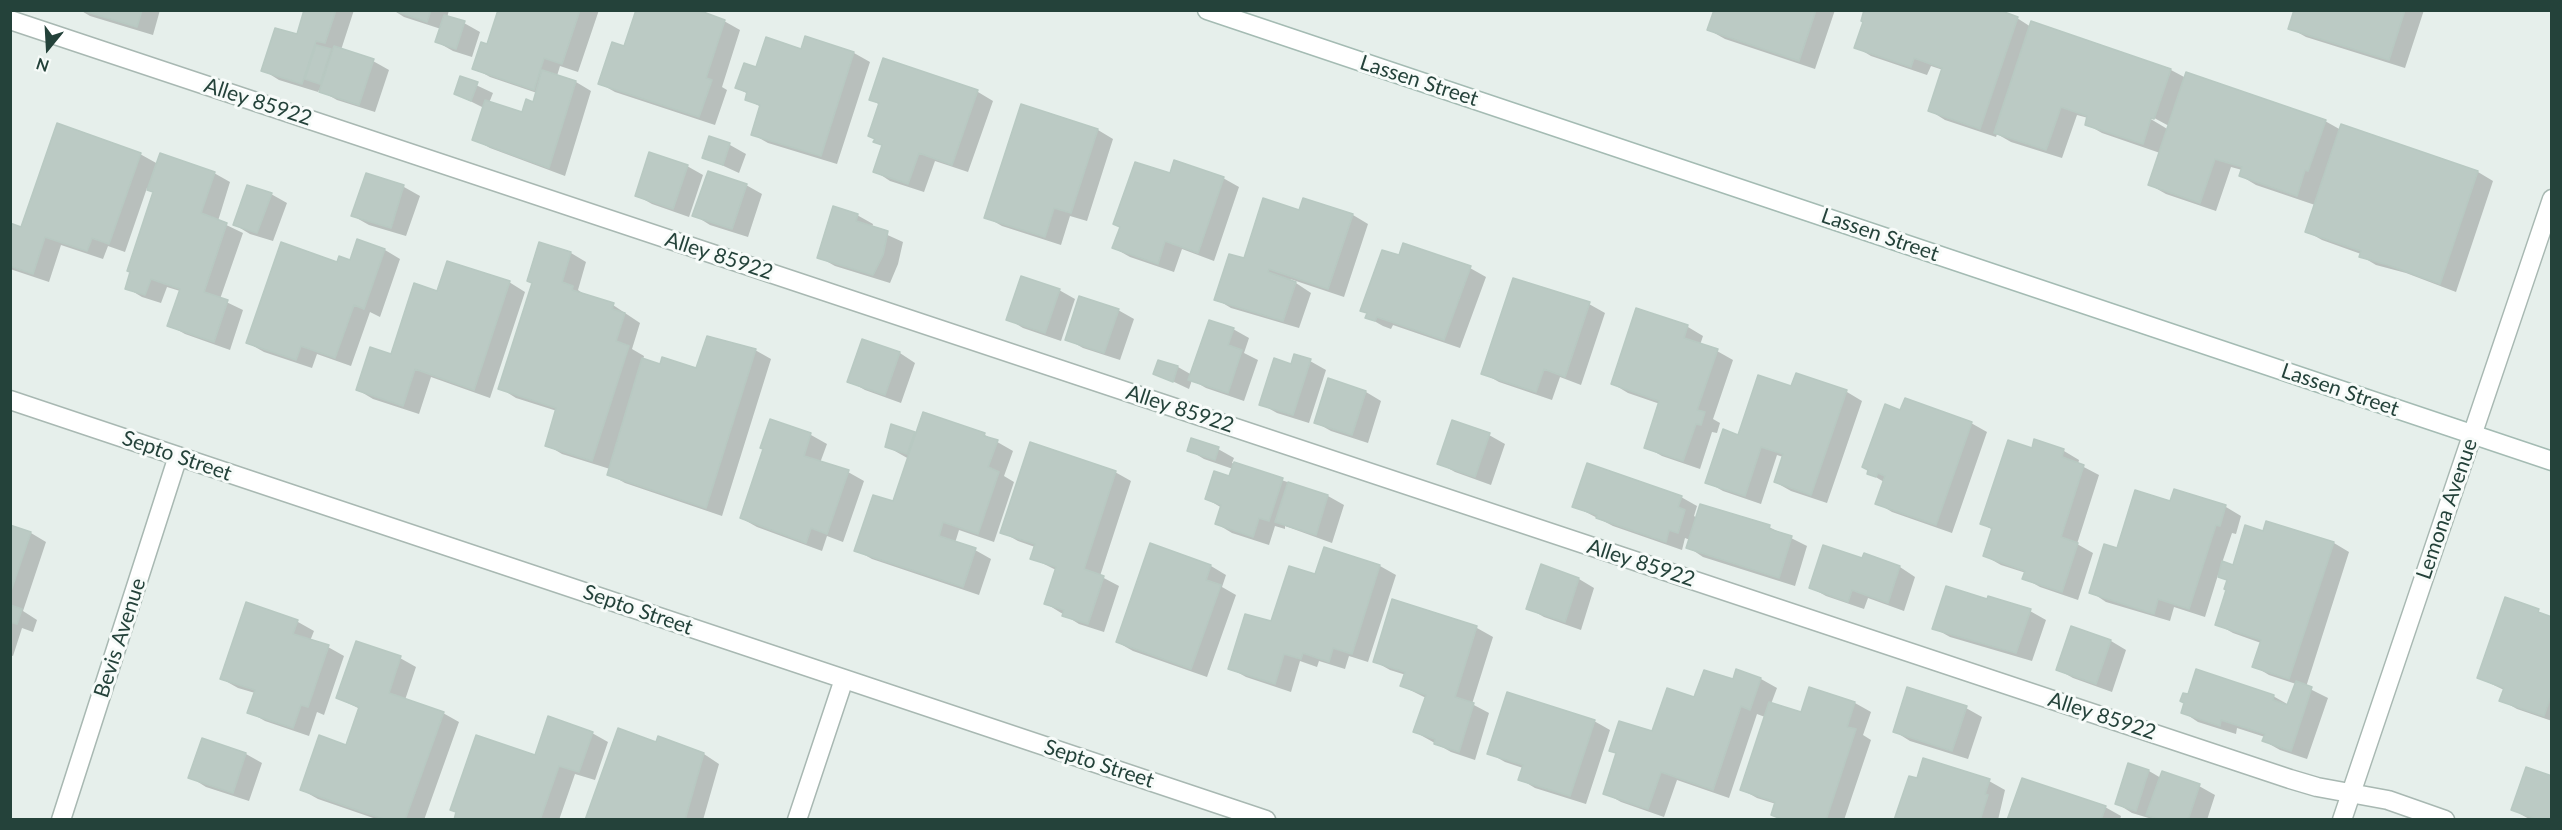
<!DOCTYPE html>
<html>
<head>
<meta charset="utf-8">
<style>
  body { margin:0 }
  #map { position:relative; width:2562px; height:830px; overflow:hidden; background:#e6efeb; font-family:Lato,sans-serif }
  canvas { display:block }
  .frame { position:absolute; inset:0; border:12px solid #24423a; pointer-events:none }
  .north { position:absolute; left:18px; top:18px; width:60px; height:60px; -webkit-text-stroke:4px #f7fbf9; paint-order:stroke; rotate:198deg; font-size:16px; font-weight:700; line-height:24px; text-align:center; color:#24423a }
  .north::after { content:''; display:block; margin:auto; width:21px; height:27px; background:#24423a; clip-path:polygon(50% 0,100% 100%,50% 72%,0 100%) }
</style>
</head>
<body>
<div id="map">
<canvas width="2562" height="830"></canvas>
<div class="frame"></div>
<div class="north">N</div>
</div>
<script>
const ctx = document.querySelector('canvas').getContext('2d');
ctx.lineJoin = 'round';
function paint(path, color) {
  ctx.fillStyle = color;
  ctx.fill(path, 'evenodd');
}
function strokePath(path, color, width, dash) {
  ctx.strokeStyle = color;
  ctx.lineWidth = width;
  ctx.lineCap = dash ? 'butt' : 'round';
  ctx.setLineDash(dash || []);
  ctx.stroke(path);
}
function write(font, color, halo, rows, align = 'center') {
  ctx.font = font + ' Lato,sans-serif';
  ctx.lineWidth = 6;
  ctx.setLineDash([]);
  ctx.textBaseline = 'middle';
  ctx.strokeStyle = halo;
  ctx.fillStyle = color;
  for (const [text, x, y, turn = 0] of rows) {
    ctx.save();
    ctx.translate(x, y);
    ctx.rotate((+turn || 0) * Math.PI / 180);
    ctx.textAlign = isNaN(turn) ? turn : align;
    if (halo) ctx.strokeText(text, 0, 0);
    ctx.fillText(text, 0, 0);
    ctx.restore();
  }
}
paint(new Path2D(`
  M80,10H160L153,35L90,16Z
  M306,10H354L341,50L373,61L389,70L375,112L337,100L319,90L318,92L279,80L263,70L298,36Z
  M393,10H449L447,18L464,23L480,32L472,57L453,51L437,42L441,29L404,17Z
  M500,10H599L578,72L560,66L557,76L576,82L591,91L565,176L490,148L474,139L484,108L456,94L461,78L493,93L489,103L523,114L534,104L537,93L490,77L474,68L488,46Z
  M637,10H699V12L724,21L740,30L722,87L727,90L715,125L615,92L599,83L624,48Z
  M1715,10H1835L1815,69L1725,39L1709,30Z
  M2295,10H2424L2405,68L2306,37L2290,28Z
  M2017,18L2031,27L2032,23L2171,70L2186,78L2325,121L2341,130L2342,126L2478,172L2493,181L2456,292L2406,273L2376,265L2361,256V254L2322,240L2306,231L2315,205L2256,185L2241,176L2242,170L2231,167L2216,211L2166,194L2150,185L2160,153L2102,133L2086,124L2088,118L2077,115L2062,158L2011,142L1997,134L1996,137L1945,120L1929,110L1943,70L1931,66L1927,75L1871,56L1856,47ZM2145,113L2169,126V130L2144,115Z
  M806,38L854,53L870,62L837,164L768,143L752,134L761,107L746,99L748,94L737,88L757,69L802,51Z
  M884,60L978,92L993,101L968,172L935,161L924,192L890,181L875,171L883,146L875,142L880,105L870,99Z
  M1098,130L1113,139L1087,221L1070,216L1061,245L1002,226L986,217Z
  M710,138L730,145L746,154L739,173L704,157Z
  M140,154L158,164L214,173L230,182L218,221L243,233L220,299L243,310L230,350L185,334L169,325L180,291L167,287L161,303L142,297L127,288L154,192L147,188L125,252L108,246L103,259L61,245L49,282L10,269V224L22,229Z
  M687,166L703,175L689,217L652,204L636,195Z
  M367,174L404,187L420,196L406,236L369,225L353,216Z
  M1170,175L1223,178L1239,187L1214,261L1182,249L1174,272L1130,257L1114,248Z
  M746,185L762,194L748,237L710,225L694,215Z
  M271,194L287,203L273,241L250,234L235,225Z
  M1300,212L1353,215L1368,224L1344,297L1290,279L1311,293L1299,328L1231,308L1216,299L1245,260Z
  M857,215L873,224L872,228L903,242L898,264L890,283L835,266L819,257Z
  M385,250L400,259L380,317L370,312L351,366L317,354L312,368L264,352L248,343L338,264Z
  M571,253L586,262L578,290L588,297L613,305L640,323L632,349L644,356L643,360L661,366L697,370L732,346L733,343L755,350L771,359L722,516L625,483L609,474L610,469L562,454L547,445L557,411L516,398L500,388Z
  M1399,257L1470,268L1486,277L1460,348L1393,325L1391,329L1383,326L1367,317L1368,314L1362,311Z
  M509,282L525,292L490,398L431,377L419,414L373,399L358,390L392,356L438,293Z
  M1059,290L1075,299L1061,341L1023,328L1008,319Z
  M1589,304L1605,313L1581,385L1560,377L1552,400L1499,382L1483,373Z
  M1118,310L1134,319L1120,360L1083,348L1067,339Z
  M1637,310L1688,327L1703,336L1700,345L1717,351L1733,360L1713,419L1720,423L1717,433L1712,432L1700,469L1662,456L1646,447L1660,404L1628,393L1613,384Z
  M1233,329L1249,338L1244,353L1258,360L1244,401L1206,388L1192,380L1189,389L1155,373L1158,362L1178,367L1192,375Z
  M863,341L900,353L915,363L901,403L865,390L849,381Z
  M1310,361L1326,370L1309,423L1277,413L1261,404L1292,366Z
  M1797,375L1847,392L1862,401L1827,503L1791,491L1775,482L1783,457L1777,455L1761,504L1723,491L1707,482L1739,437L1792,388Z
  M1329,380L1366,392L1381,401L1368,443L1331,431L1315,422Z
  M1901,412L1971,423L1987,432L1952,533L1892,512L1877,503L1884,482L1869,473Z
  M924,414L985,435L1013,451L1004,476L1014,482L994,542L959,530L955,543L975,550L991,559L979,595L872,559L856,550L894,503L909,459L886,446L914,433L917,435Z
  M771,421L811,435L827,444L820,463L848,472L864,481L843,542L827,536L822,551L757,527L741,518L764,449Z
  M1489,435L1505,444L1491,485L1455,472L1439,463Z
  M1192,440L1218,449L1234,458L1232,463L1328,496L1344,505L1332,543L1285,526V529L1275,526L1269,545L1232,533L1217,524L1222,508L1207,499L1230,478L1233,469L1204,459L1189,450Z
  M2035,441L2064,451L2079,460L2078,464L2099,475L2077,544L2093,553L2078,600L2040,587L2024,578L2026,573L2001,565L1985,556L1993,530L1982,524L2032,450Z
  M1115,472L1131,481L1100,576L1119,586L1104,632L1079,624L1045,603L1056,570L1032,558L1035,547L1018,541L1002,532Z
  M2175,491L2226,507L2241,516L2236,534L2232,533L2222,563L2234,567L2264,533L2334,543L2349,552L2306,687L2328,698L2307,759L2280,750L2264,741L2265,737L2237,728L2236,734L2198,722L2183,712L2273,696L2289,705L2296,684L2269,675L2254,666L2261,643L2233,633L2217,624L2228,590V581L2218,575L2205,617L2174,607L2170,621L2106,602L2091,592L2118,550L2171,503Z
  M1681,497L1697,506L1694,516L1697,518L1769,527L1807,546L1795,586L1703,557L1688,547L1690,540L1685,538L1682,550L1613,526L1574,506Z
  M10,526L31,533L46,542L23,611L37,620L33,632L22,628L13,656L10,655Z
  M1151,545L1211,566L1226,575L1222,587L1236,595L1207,677L1133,651L1117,642Z
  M1325,549L1380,566L1396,575L1368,662L1349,656L1345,669L1319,661L1317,667L1300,661L1291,692L1246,677L1230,668L1316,576Z
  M1865,555L1900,567L1915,577L1904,611L1868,598L1864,609L1826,596L1810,587L1863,560Z
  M1579,579L1594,588L1581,630L1544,617L1528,608Z
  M1393,601L1477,628L1493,637L1472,704L1489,713L1475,760L1451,752L1415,732L1426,698L1402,686L1406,675L1390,670L1374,661Z
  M1988,601L2030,611L2046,620L2032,661L1950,637L1934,628Z
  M247,604L298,622L314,631L310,641L328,647L344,656L324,715L317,712L309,736L265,721L249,712L255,693L238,688L222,679Z
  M2552,618V721L2517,709L2501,700L2504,690L2479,678Z
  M2111,641L2126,650L2112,692L2073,678L2057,669Z
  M400,658L416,667L405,700L443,713L459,722L424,820H379L318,799L302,790L347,747L360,709L338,698Z
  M1737,671L1761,679L1777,688L1771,704L1802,714L1810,688L1855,703L1871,712L1863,735L1871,740L1844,820H1781L1773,814L1776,804L1757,798L1741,789L1765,717L1757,714L1729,798L1677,780L1664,817L1621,802L1605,793L1618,754L1611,750L1653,733L1695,699L1734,681Z
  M1966,708L1982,717L1968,759L1910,741L1894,731Z
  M1594,721L1610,730L1586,804L1535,788L1520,779L1523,768L1505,762L1489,753Z
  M592,733L608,742L595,780L575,774L559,820H455L536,757Z
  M203,739L246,754L262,763L249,801L206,787L190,777Z
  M657,743L704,754L719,764L703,820H587Z
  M2149,771L2161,778L2199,786L2215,795L2207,820H2158L2153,817L2152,819L2132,813L2116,803Z
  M1917,780L1989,781L2005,790L1998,820H1896Z
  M2105,807L2121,816L2120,820H2009Z
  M2513,810L2552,820H2531Z`), '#0003');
const building = new Path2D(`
  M81,10H142L137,27Z
  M304,10H336L325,43L316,41L302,84L261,71L275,28L297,34Z
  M393,10H431L427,22Z
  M498,10H580L562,64L544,58L534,90L472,69L481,42L487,44Z
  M636,10H698L725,20L706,78L712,80L699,117L598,84L612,42L624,46Z
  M1714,10H1816L1799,61L1707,30Z
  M1864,10H1999L2018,17L1980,129L1928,111L1942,68L1914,58L1911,67L1854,48L1863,22L1861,21Z
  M2294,10H2405L2389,60L2288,29Z
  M444,15L465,21L456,49L435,42Z
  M2031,21L2171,69L2154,119L2151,118L2143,144L2085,125L2087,116L2061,107L2046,150L1994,133Z
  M805,36L854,52L821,156L751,135L760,105L745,100L747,92L735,88L744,63L756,67L766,37L801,49Z
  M316,45L331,49L320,84L305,79Z
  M334,46L374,59L359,105L319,92Z
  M883,58L978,90L952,165L919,153L908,184L873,172L882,145L873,142L875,139L868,136L879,103L869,100Z
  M542,70L576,81L549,168L472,140L485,100L522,112L526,99L533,102Z
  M2186,72L2326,120L2308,171L2305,170L2297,196L2239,176L2242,167L2215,159L2200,203L2148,185Z
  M460,76L478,82L471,101L454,94Z
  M1021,104L1098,129L1071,213L1054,208L1045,237L984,218Z
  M57,123L141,153L109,244L92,238L87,251L45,237L33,274L10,266V223L21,227Z
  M2341,124L2478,171L2440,284L2388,265L2359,257L2361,251L2305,232Z
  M709,136L730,143L723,165L702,158Z
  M649,152L688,165L673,209L635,196Z
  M160,153L215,172L201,213L227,223L204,292L228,300L214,342L167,326L180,289L151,279L145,295L125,289L130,272L127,271L153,192L147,190Z
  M1174,160L1224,177L1198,253L1165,241L1158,264L1112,248L1120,227L1113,224L1135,162L1170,173Z
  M708,171L747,184L732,229L692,216Z
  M366,173L404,185L391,228L351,216Z
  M247,185L272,193L257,233L233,225Z
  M1263,198L1299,210L1303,198L1353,214L1328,289L1269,269L1268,272L1296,282L1283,321L1214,300L1229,254L1244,258Z
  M833,206L858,214L856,221L888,231L883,255L873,275L817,258Z
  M357,239L385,249L364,309L354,305L335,358L301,346L296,360L246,343L281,242L337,262L339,256L350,260Z
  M539,242L571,252L562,282L573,286L572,290L614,303L612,309L625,313L616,341L629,346L592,461L545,446L556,408L498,389L532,283L527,281Z
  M1403,243L1471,266L1444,340L1377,317L1375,321L1365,318L1367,313L1360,311L1382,250L1399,255Z
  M447,261L510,281L474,390L415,369L403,406L356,390L370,347L391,354L414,283L437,291Z
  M1021,276L1060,289L1045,333L1006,320Z
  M1513,278L1590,302L1565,377L1544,369L1536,392L1481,374Z
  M1079,296L1119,309L1104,353L1065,340Z
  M1636,308L1688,325L1684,338L1718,349L1697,410L1705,412L1701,425L1696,424L1683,461L1644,448L1659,401L1611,384Z
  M1209,320L1234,328L1228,345L1242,350L1228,393L1188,380Z
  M707,336L756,349L706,508L607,475L642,358L660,364L662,357L696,368Z
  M862,339L900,352L885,395L847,382Z
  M1294,354L1311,359L1293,415L1259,405L1274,358L1291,364Z
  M1158,360L1178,366L1173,382L1153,374Z
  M1796,373L1847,390L1811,495L1774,482L1783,454L1761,447L1745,496L1705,483L1723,429L1738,435L1758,375L1791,386Z
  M1328,378L1366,391L1352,435L1314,423Z
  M1905,398L1972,422L1936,525L1875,504L1885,476L1878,473L1876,477L1867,474L1868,470L1862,467L1885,404L1900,410Z
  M923,412L985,433L984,436L998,440L988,467L999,472L978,534L943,522L939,536L976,548L963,587L854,551L873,495L893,501Z
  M770,419L811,433L804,456L849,470L827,534L811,528L806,543L740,518L763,449L760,448Z
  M1452,420L1490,433L1475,477L1437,464Z
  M891,424L915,432L907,454L885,447Z
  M1191,438L1219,447L1215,460L1187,451Z
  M2034,439L2064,449L2062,457L2084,465L2061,537L2078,543L2062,592L2022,579L2025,571L1983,556L1992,528L1980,524L2008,440L2032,448Z
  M1030,442L1116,471L1084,569L1104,576L1088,624L1062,616L1064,610L1044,604L1056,567L1030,559L1035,544L1000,533Z
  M1234,462L1283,478L1269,521L1259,518L1253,537L1215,524L1221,505L1205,499L1214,471L1229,476Z
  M1587,463L1682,496L1678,507L1685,510L1678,533L1669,530L1666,542L1596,518L1597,515L1572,507Z
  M1288,482L1328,495L1316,535L1275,522Z
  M2174,489L2226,505L2220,526L2216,525L2189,609L2158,599L2154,614L2089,593L2104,544L2117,548L2135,490L2170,501Z
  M1700,504L1770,525L1769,529L1792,536L1779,578L1686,548Z
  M2266,521L2334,542L2289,679L2252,667L2261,640L2215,625L2226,590L2224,589L2227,580L2218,577L2222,561L2233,565L2245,525L2263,531Z
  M10,525L31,532L10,594Z
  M1150,543L1211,565L1206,580L1221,585L1191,669L1116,642Z
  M1823,545L1862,558L1864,553L1900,566L1888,603L1852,590L1848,602L1809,588Z
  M1324,547L1380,565L1352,654L1333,648L1329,662L1303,653L1301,659L1284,654L1275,684L1228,669L1245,614L1271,621L1289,566L1315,574Z
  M1541,564L1579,578L1565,622L1526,609Z
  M1946,586L1987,599L1988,596L2031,609L2016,653L1932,629Z
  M2505,597L2539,609L2538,612L2552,617V693L2544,716L2499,701L2504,688L2477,678Z
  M1392,599L1477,626L1455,697L1474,703L1459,752L1434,744L1435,739L1413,732L1426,695L1400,686L1405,672L1373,662Z
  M246,602L298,620L293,634L329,645L308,707L301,705L293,728L247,713L255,690L220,679Z
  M10,605L22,609L17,624L10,622Z
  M2071,626L2111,640L2096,684L2056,670Z
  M356,641L401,656L389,693L444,712L405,820H386L300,790L319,735L346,745L359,707L336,698Z
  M1736,669L1761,678L1750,710L1741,706L1713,790L1661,772L1648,809L1603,794L1616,753L1609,751L1619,721L1652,731L1667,688L1694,697L1704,670L1733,679Z
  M2196,669L2274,695L2273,700L2287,705L2296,681L2312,687L2291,751L2262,741L2265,734L2221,720L2220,726L2181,713L2184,703L2180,701L2183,693L2188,694Z
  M1809,687L1855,702L1847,727L1856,729L1826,820H1784L1771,815L1775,802L1740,790L1769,702L1801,712Z
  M1907,687L1967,706L1952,751L1893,732Z
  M1507,692L1595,720L1570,796L1518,780L1523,765L1487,754Z
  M548,716L593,732L579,772L559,766L540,820H454L456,812L450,810L476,735L535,755Z
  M618,728L656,742L658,736L704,753L685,820H585Z
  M202,738L246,753L233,793L188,778Z
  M1923,758L1990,779L1985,794L1988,795L1980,820H1894L1909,776L1917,778Z
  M2128,763L2149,770L2136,811L2115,804Z
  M2526,767L2552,776V820H2539L2511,810Z
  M2162,771L2200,784L2188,820H2161L2146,815Z
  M2022,778L2106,806L2101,820H2007Z`);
paint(building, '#bbcac4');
strokePath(building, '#b8c9c2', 1.5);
const lane = new Path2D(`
  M10,20L2290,779L2317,787L2388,800L2445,820`);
const street = new Path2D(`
  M10,400L1266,820
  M61,820L178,456
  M797,820L844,679
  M2342,820L2552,199`);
const secondary = new Path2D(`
  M1207,10L2552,461`);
strokePath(lane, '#a8b8b2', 21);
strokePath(street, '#a8b8b2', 21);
strokePath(secondary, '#a4bbb3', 21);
strokePath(lane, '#fff', 18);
strokePath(street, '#fff', 18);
strokePath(secondary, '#fff', 18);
write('21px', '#24423a', '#f7fbf9', [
  ["Lassen Street",1419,81,18],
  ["Alley 85922",258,102,18],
  ["Lassen Street",1880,235,19],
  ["Alley 85922",719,256,18],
  ["Lassen Street",2340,390,19],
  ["Alley 85922",1180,409,18],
  ["Septo Street",177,456,19],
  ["Lemona Avenue",2447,509,-71],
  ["Alley 85922",1641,563,18],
  ["Septo Street",638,610,19],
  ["Bevis Avenue",120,638,-72],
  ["Alley 85922",2102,716,18],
  ["Septo Street",1099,764,18]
]);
</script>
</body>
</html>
